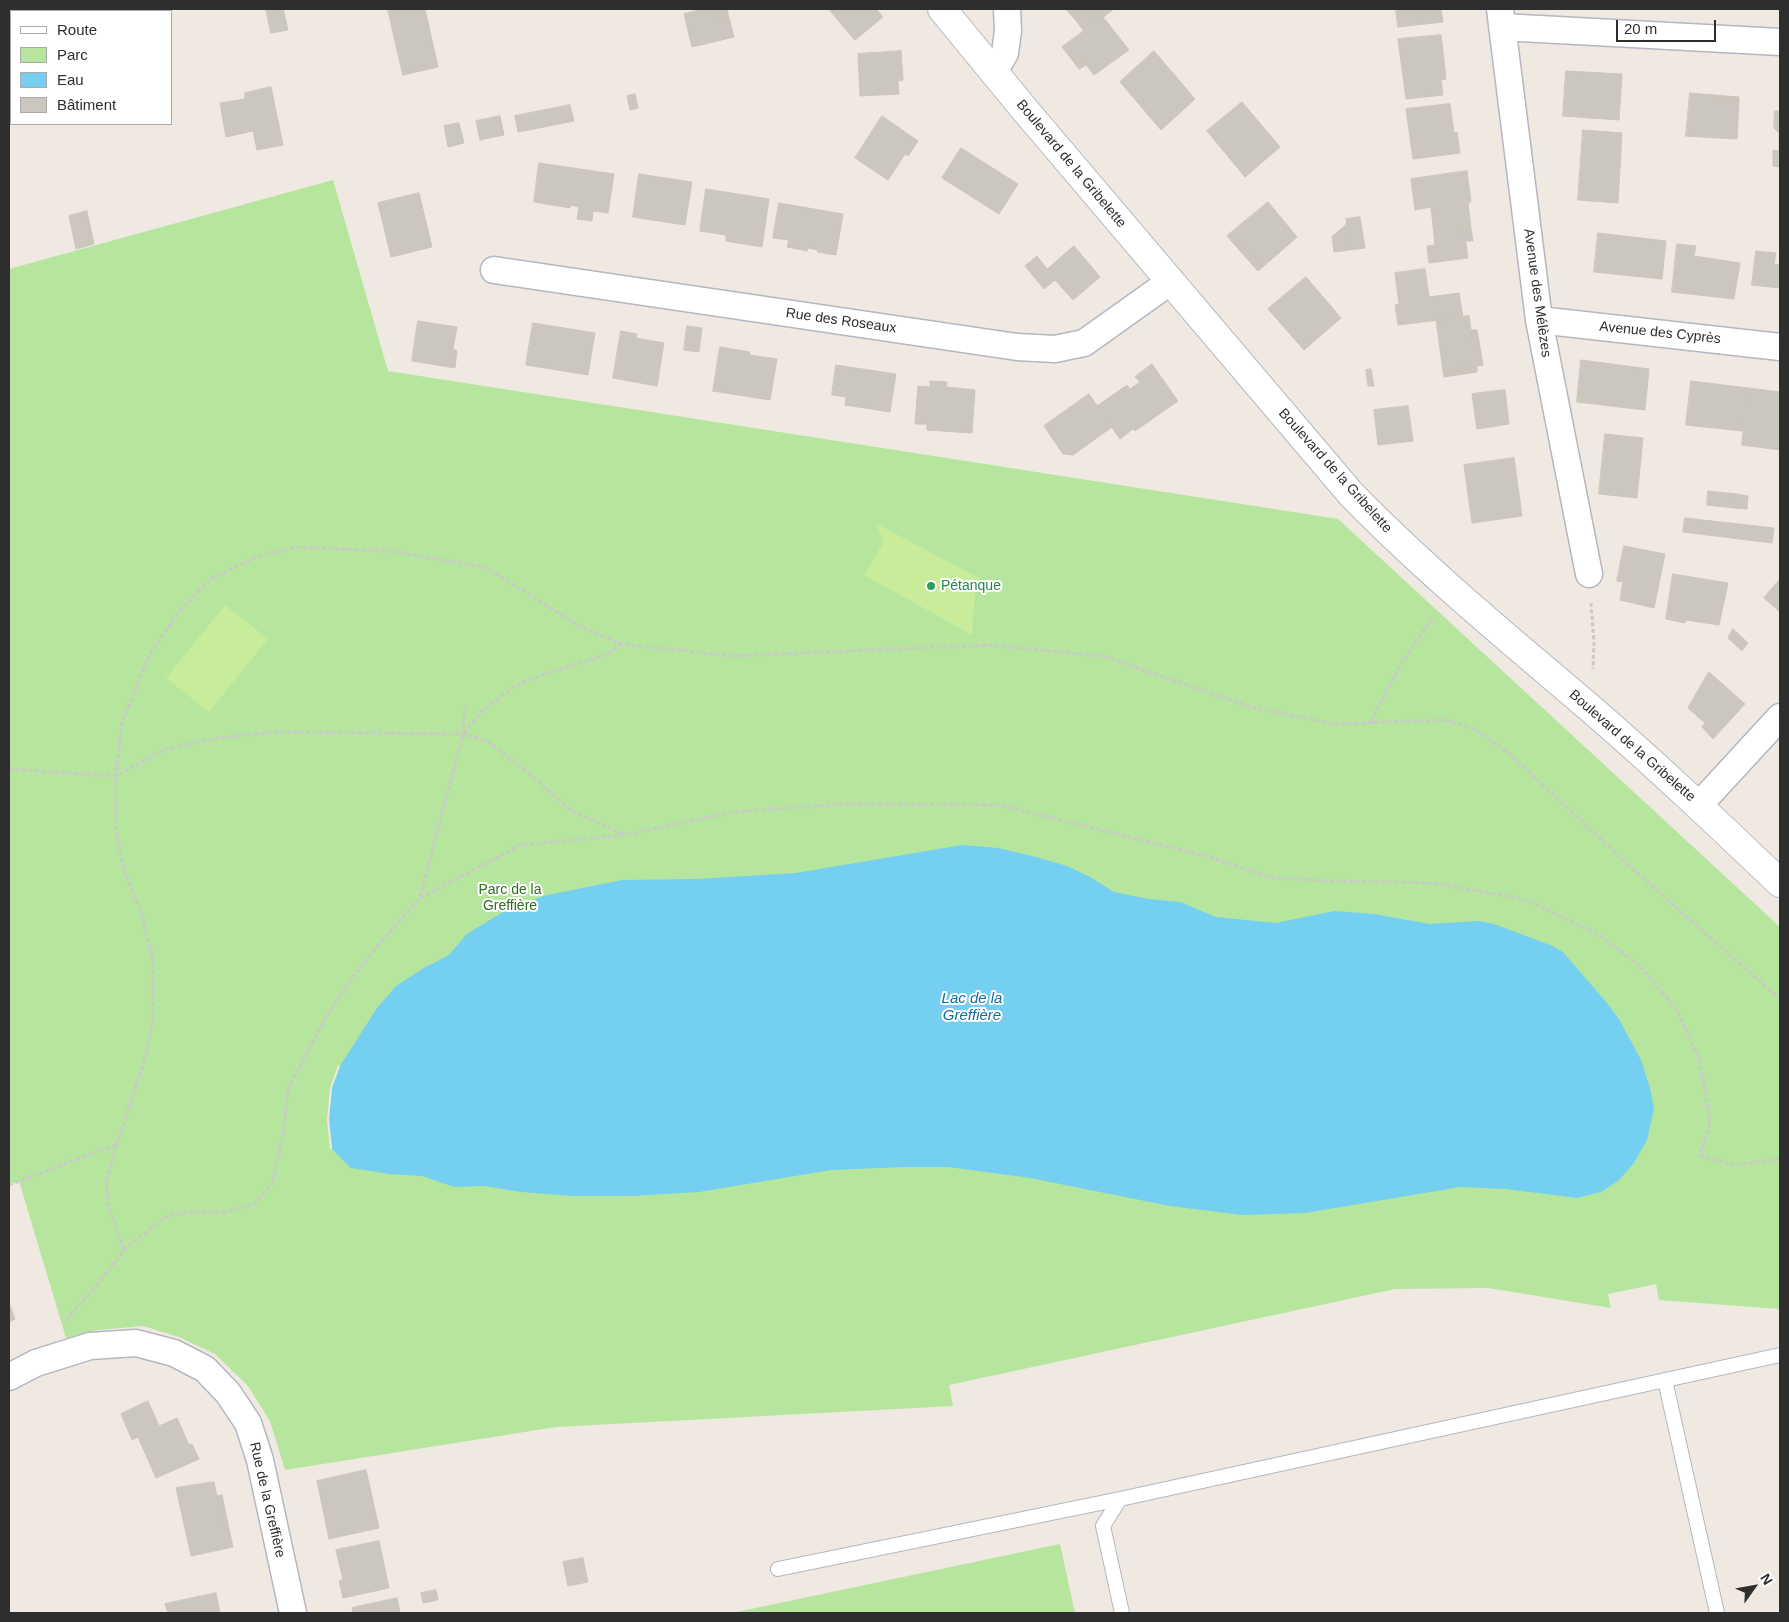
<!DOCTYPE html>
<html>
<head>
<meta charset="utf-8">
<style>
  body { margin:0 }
  #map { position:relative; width:1789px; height:1622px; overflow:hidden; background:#efe9e1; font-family:Helvetica,sans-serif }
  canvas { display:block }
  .frame { position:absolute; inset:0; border:10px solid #2e2e2e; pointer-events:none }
  .legend { position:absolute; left:10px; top:10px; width:162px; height:115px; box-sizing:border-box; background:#fff; border:1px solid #ababab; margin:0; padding:6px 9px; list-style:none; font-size:15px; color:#2e2e2e }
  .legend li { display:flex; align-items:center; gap:10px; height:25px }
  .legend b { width:25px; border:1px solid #ababab }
  .north { position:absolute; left:1729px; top:1562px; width:50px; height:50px; -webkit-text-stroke:4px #fff; paint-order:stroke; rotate:58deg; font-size:14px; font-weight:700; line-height:20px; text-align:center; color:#2e2e2e }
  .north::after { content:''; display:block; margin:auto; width:18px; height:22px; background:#2e2e2e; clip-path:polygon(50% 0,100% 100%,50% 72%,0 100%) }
  .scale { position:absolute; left:1616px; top:20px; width:100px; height:22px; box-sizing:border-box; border:2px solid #2e2e2e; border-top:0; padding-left:6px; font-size:15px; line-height:18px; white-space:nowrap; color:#2e2e2e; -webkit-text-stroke:4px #fff; paint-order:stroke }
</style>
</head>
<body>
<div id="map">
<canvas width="1789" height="1622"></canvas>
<div class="frame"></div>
<ul class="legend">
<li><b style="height:6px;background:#fff"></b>Route</li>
<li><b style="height:14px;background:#b6e59e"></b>Parc</li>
<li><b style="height:14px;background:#75cff0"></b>Eau</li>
<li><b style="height:14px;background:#cbc7bf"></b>Bâtiment</li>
</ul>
<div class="north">N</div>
<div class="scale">20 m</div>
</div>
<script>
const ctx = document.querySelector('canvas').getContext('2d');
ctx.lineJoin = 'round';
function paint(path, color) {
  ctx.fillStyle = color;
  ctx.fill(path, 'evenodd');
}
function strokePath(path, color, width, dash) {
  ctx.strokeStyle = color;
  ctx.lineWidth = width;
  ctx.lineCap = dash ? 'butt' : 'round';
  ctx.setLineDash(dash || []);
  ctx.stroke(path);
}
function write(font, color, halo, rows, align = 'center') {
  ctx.font = font + ' Helvetica,sans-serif';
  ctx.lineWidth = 4;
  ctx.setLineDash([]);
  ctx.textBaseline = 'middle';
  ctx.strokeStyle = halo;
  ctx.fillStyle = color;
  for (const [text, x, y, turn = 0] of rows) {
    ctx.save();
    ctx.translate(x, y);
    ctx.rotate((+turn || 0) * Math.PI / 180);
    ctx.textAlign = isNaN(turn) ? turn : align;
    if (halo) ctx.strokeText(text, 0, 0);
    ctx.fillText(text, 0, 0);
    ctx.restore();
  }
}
paint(new Path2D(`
  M333,180L388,371L1338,519L1780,927V1309L1659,1300L1656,1284L1608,1294L1611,1308L1488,1288L1395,1289L949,1385L953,1406L556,1427L285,1470L270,1421L248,1386L215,1354L179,1337L143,1326L98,1330L66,1338L19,1181L9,1185V269Z
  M1060,1544L1075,1613H732Z`), '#b6e59e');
paint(new Path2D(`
  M877,524L981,579L975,593L972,635L864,575L883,543Z
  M225,605L268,639L209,712L166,678Z`), '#c9ec9a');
paint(new Path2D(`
  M962,845L998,848L1036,857L1067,866L1090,877L1114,892L1148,899L1180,902L1216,917L1276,923L1334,911L1374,914L1429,924L1479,921L1494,924L1550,945L1563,952L1606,1002L1619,1019L1641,1060L1650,1088L1654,1109L1647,1140L1634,1163L1618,1181L1601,1192L1577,1198L1506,1189L1460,1187L1305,1213L1242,1215L1170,1206L1030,1178L948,1167H904L831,1170L699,1192L632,1196H572L522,1192L484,1186L454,1187L422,1176L390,1174L351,1168L332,1149L329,1119L332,1088L340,1066L377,1008L396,986L422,969L449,955L467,934L503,912L543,896L622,880L697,879L796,873Z`), '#75cff0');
paint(new Path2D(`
  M338,1065L340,1066L332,1088L329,1119L332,1149H330L327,1119L330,1088Z`), '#efe9e1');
const building = new Path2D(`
  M41,9H74L63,11H42Z
  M97,9H126L114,11H98Z
  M266,9H283L288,30L271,33Z
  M388,9H425L438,67L403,75Z
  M704,9H717L720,20L729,18L734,37L692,47L684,14Z
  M717,9H727L729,18L720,20Z
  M829,9H876L883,17L855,40Z
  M1066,9H1082L1084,12L1075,19Z
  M1082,9H1114L1086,30H1083L1075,19L1084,12Z
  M1396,9H1441L1443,22L1398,27Z
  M1103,17L1129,50L1094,75L1080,57L1073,61L1062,47Z
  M1441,35L1446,79L1441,80L1443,95L1406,99L1398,39Z
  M11,46V98H9V47Z
  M901,51L903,80L898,81L899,94L860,96L858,54Z
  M1154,51L1195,99L1161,130L1120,82Z
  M1080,57L1086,65L1079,69L1073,61Z
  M1566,71L1622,74L1619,120L1563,116Z
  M271,87L283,145L257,150L253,131L226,137L220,103L245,99V93Z
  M1690,93L1714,95V100L1739,101L1737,139L1686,136Z
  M635,94L638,108L630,110L627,96Z
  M1714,95L1739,97V101L1714,100Z
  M1242,102L1280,147L1245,177L1207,131Z
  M1450,104L1454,133L1457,132L1460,153L1413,159L1406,109Z
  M570,105L574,121L518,132L515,116Z
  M1775,111H1780V167L1773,166V150L1779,151V133L1774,128Z
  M500,116L504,135L480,140L476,121Z
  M882,116L918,141L908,156L905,154L888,180L855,158Z
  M459,123L464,143L448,147L444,126Z
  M1583,130L1622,133L1618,203L1578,200Z
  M961,148L1018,184L999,214L942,178Z
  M539,163L614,174L608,213L593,211L592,221L577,219L579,207L571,205L570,208L534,202Z
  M1467,171L1471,202H1468L1471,229L1464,230L1468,258L1429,263L1427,246L1435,245L1431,207L1415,210L1411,179Z
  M639,174L692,182L685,225L633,217Z
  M706,189L769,199L762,247L726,241V235L700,231Z
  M419,193L432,247L391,257L378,203Z
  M1268,202L1297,237L1264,266L1247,247L1241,252L1227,236Z
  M779,203L843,214L836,255L817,252L818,250L808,248L807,251L787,247L789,240L773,238Z
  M87,211L94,244L76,249L69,216Z
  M1360,217L1365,248L1350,250L1346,219Z
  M1347,224L1350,250L1334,252L1332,237Z
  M1471,229L1473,241H1466L1464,230Z
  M1598,233L1666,241L1662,279L1594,272Z
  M1677,244L1696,246L1694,256L1740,263L1734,299L1672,292Z
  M1074,246L1100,277L1073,300L1055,280L1044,289L1025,266L1037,256L1047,269Z
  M1247,247L1264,266L1258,271L1241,252Z
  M1756,251L1776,253L1774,264L1780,265V288L1752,285Z
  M1425,269L1429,297L1459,293L1463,317L1398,325L1395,305L1399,304L1395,273Z
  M1306,277L1341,318L1304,350L1268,309Z
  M1469,316L1472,337L1478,336L1483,365L1443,371L1436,320Z
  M418,321L457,327L453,349L457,351L455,368L412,361Z
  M533,323L595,333L588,375L526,365Z
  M687,326L702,328L699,352L684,350Z
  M1471,330H1477L1478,336L1472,337Z
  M621,331L637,334L636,338L664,343L657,386L613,378Z
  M720,347L750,352L749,355L777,359L770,400L713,391Z
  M1581,360L1649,369L1645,410L1577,402Z
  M1152,364L1178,401L1135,431L1133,429L1120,439L1097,406L1127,385L1130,389L1140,382L1135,377Z
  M836,365L896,374L890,412L845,405L846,397L832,395Z
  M1477,366V372L1444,377L1443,371Z
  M1371,369L1374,386H1368L1366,370Z
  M930,381L947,382L946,387L975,390L972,433L927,430V424H915L918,386L930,387Z
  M1691,381L1748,388L1743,431L1686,425Z
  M1748,388L1780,392V450L1742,445Z
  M1505,390L1509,424L1477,429L1472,394Z
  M1089,394L1112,427L1073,455L1063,454L1044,426Z
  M1408,406L1413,441L1378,445L1374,410Z
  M1605,434L1643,438L1637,498L1599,494Z
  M1514,458L1522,516L1472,523L1464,465Z
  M1708,491L1736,494L1734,508L1707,505Z
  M1736,494L1748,496L1747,509L1734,508Z
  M1685,518L1774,528L1772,543L1683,532Z
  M1624,546L1665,554L1654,608L1620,600L1623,582L1617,581Z
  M1673,574L1728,583L1719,625L1686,620L1685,623L1666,619Z
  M1780,579V612L1764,598Z
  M1733,629L1748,643L1742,651L1728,638Z
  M1709,672L1745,704L1713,739L1702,727L1705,723L1688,708Z
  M9,1303L15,1319L9,1322Z
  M148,1401L159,1426L177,1418L189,1445L192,1444L199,1459L156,1478L138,1437L132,1440L121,1414Z
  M366,1470L379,1528L329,1539L317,1481Z
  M214,1482L223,1525L228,1524L233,1547L191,1556L176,1488Z
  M222,1495L228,1524L223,1525L217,1496Z
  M379,1541L389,1588L343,1598L339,1581L343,1580L336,1550Z
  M583,1558L588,1582L568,1586L563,1562Z
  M436,1590L438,1600L423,1603L421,1593Z
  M216,1593L220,1613H168L165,1604Z
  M397,1598L400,1613H353L352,1608Z`);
paint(building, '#cbc7bf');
strokePath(building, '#cbc5ba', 1);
const service = new Path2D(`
  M1665,1380L1717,1613
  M778,1569L1120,1499
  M1122,1613L1103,1526L1120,1499L1780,1355`);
const minor = new Path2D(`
  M1500,9L1539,320L1589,574
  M1502,27L1780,42
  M994,72L1005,53L1008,31L1007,9
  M494,270L1017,347L1055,349L1084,343L1171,281
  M1539,320L1780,347
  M1699,805L1780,717
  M9,1377L36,1363L90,1346L136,1343L174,1353L205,1369L228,1393L248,1423L260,1460L293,1613`);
const secondary = new Path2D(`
  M942,9L1025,110L1351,494C1426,571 1509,639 1591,709C1656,765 1718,824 1780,883`);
strokePath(service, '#b4b7c1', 16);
strokePath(minor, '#b4b7c1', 29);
strokePath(secondary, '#b4b7c1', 30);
strokePath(new Path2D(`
  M1591,603L1594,642L1593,669
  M1371,722C1390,684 1408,648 1435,616
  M464,733L480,713L513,687L544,674L607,655L621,644
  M9,769L116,776L166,749L219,738L272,732L463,734L487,741L520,766L570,810L623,834
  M420,897L463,734L465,706
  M117,1144L146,1055L153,1019V960L142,915L124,870L116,830V776L122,722L149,656L179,611L212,578L255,558L295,547L389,551L485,567L579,626L621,644L733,656L989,645L1102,656L1255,708L1334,724L1445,720L1474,729L1511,755L1636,872L1780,999
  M9,1185L117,1144L106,1183L109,1207L124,1250
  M67,1321L70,1315L98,1284L124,1250L165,1217L187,1212H225L255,1204L272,1184L283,1137L288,1089L326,1017L353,977L375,949L420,898L520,845L624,835L733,812L846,804L1000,805L1203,855L1272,878L1334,881L1433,883L1523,899L1598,934L1642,968L1677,1010L1699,1058L1707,1102L1710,1123L1700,1155L1733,1165L1780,1159`), '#c9c9c9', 3, [4, 2.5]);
strokePath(service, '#fff', 14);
strokePath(minor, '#fff', 26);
strokePath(secondary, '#fff', 28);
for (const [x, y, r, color] of [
  [931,586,5,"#2e9e5b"]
]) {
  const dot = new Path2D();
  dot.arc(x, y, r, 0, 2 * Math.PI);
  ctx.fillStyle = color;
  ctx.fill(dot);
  strokePath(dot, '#fff', 2);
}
write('14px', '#2e2e2e', '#fff', [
  ["Boulevard de la Gribelette",1071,164,50],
  ["Avenue des Mélèzes",1537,293,82],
  ["Rue des Roseaux",841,321,8],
  ["Avenue des Cyprès",1660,333,6],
  ["Boulevard de la Gribelette",1335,471,48],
  ["Boulevard de la Gribelette",1632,746,41],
  ["Rue de la Greffière",267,1500,77]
]);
write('14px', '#27864d', '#fff', [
  ["Pétanque",941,586]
], 'left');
write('14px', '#2c6e1b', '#fff', [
  ["Parc de la",510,890],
  ["Greffière",510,906]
]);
write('italic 15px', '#0d6fa3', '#fff', [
  ["Lac de la",972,999],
  ["Greffière",972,1016]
]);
</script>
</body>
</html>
